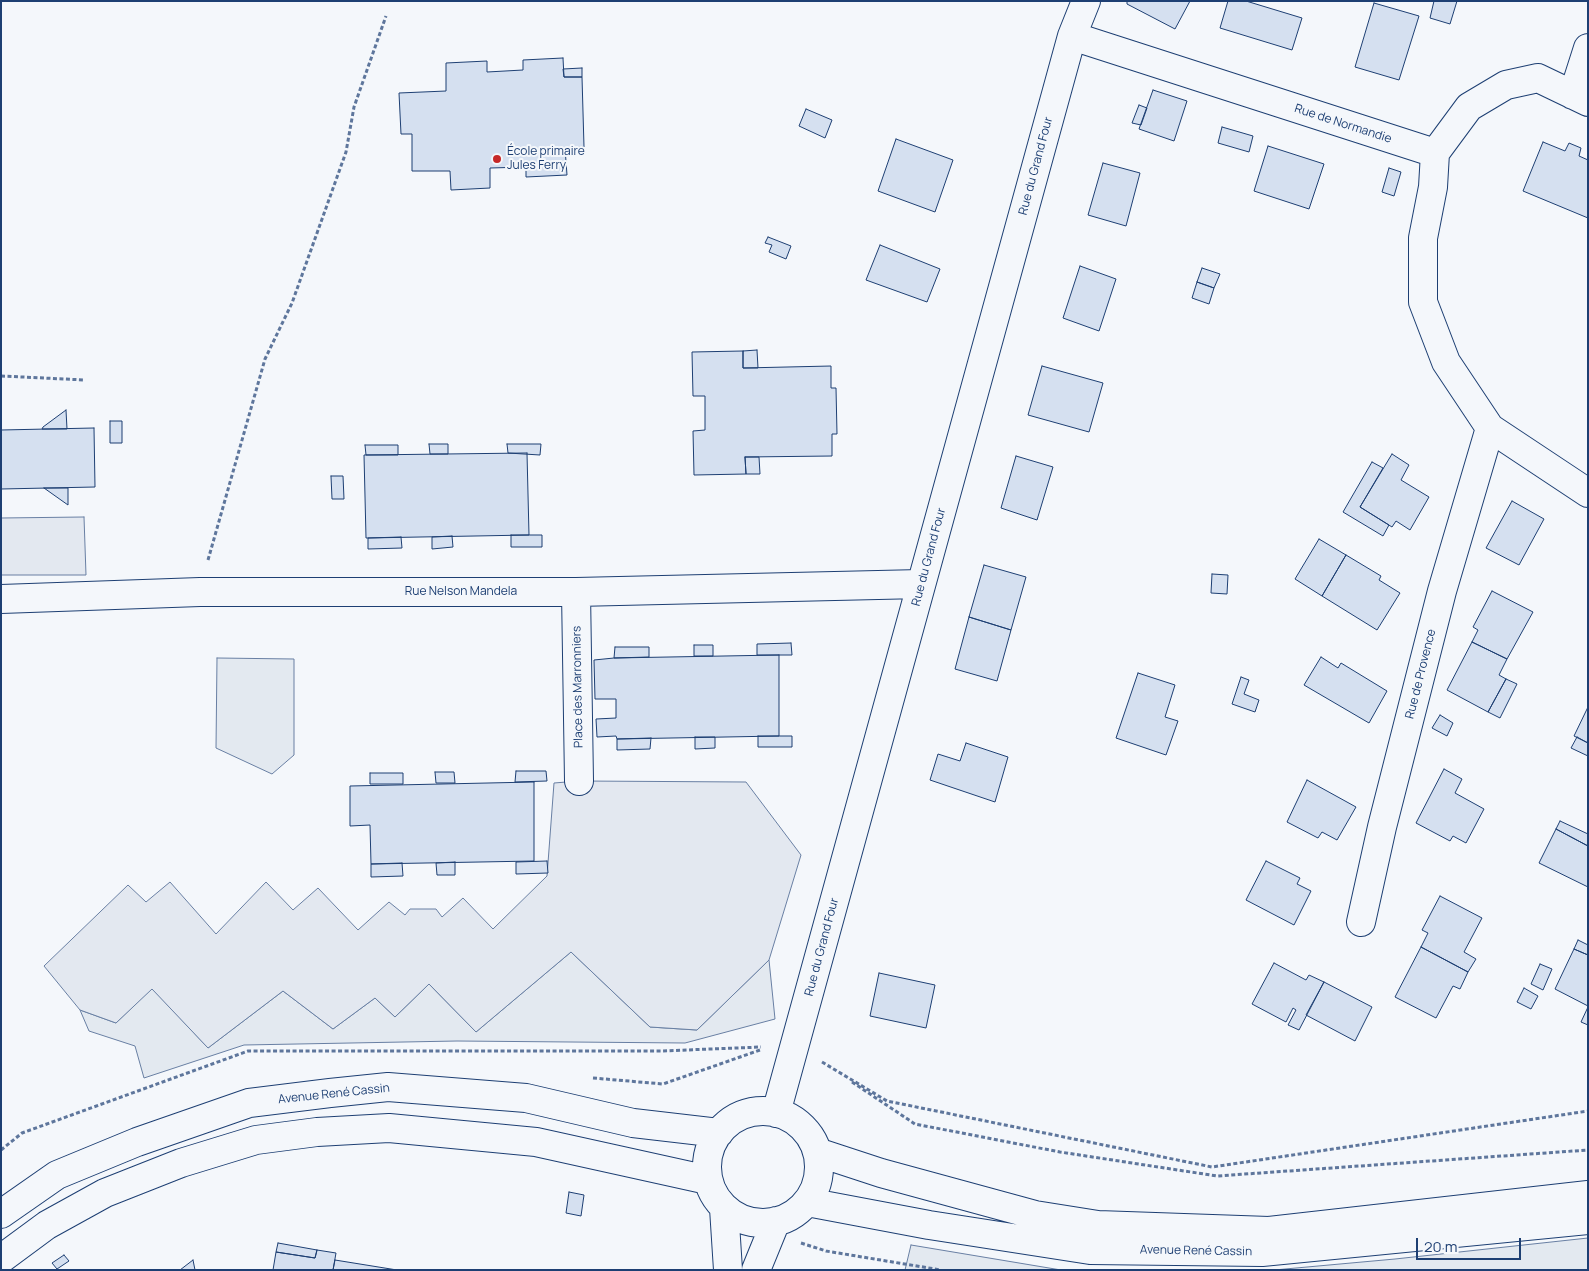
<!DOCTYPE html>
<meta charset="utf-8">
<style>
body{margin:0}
#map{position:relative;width:1589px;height:1271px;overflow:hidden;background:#f4f7fb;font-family:Manrope,sans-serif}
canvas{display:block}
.frame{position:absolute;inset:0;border:2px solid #1d3f73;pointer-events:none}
.scale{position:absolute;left:1416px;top:1238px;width:105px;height:22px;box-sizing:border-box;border:2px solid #1d3f73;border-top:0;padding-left:6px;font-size:15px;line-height:18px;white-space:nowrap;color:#1d3f73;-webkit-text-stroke:4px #f4f7fb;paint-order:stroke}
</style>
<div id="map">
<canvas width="1589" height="1271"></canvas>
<div class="frame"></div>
<div class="scale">20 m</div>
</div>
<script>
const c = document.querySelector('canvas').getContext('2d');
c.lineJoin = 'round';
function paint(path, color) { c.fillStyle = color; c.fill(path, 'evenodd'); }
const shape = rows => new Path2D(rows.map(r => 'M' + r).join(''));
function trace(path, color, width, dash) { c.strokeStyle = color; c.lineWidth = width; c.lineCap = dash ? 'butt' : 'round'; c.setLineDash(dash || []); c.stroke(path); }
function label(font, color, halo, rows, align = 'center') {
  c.font = font + ' Manrope,sans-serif'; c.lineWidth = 4; c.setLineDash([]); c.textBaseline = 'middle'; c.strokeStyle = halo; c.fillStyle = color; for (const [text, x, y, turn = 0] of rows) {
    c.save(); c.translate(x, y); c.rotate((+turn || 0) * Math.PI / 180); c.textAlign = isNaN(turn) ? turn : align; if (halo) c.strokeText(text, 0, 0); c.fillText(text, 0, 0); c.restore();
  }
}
const green = shape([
 [217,658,294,659,294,755,272,774,216,748,217,658],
 [571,952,650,1027,697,1030,769,960,775,1019,685,1043,457,1041,244,1045,144,1078,135,1046,89,1031,80,1010,116,1023,152,988,208,1048,283,991,333,1029,375,998,395,1017,429,984,476,1032,571,952],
 [1588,1238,1588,1270,1274,1270,1395,1259,1588,1238],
 [911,1245,1061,1270,905,1270,911,1245]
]);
paint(green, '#e3e9f0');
trace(green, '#687fa3', 1);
const parking = shape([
 [84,517,86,575,1,575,1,518,84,517],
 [579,781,746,782,801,855,769,960,697,1030,650,1027,571,952,476,1032,429,984,395,1017,375,998,333,1029,283,991,208,1048,152,989,116,1023,80,1010,44,966,128,885,146,902,170,882,216,934,266,882,293,910,318,888,358,930,389,902,405,915,410,909,436,909,442,917,463,898,493,929,547,876,554,783,579,781]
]);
paint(parking, '#e3e8f0');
trace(parking, '#687fa3', 1);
const building = shape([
 [1127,1,1190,1,1175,29,1127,4,1127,1],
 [1228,1,1246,1,1302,18,1292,50,1220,28,1228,1],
 [1434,1,1457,1,1450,24,1430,18,1434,1],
 [1374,3,1419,16,1399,80,1355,67,1374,3],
 [563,58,564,77,582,77,584,147,565,148,567,175,526,177,526,167,490,168,490,188,451,190,450,171,412,171,412,134,401,134,399,93,446,91,446,63,487,61,487,72,523,70,523,60,563,58],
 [582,68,582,77,564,77,563,69,582,68],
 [1153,90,1187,101,1174,141,1139,129,1153,90],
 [1139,105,1147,108,1141,125,1132,123,1139,105],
 [806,109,832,120,825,138,799,126,806,109],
 [1222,127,1253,136,1249,152,1218,143,1222,127],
 [896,139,953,160,935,212,878,191,896,139],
 [1543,142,1565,151,1569,143,1581,148,1579,156,1588,160,1588,218,1523,191,1543,142],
 [1268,146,1324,164,1309,209,1254,191,1268,146],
 [1103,163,1140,173,1126,226,1088,215,1103,163],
 [1389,168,1401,172,1394,196,1382,192,1389,168],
 [768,237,791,246,786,259,769,252,772,245,765,243,768,237],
 [880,245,940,269,927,302,866,280,880,245],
 [1080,266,1116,279,1099,331,1063,318,1080,266],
 [1202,268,1220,274,1214,288,1197,282,1202,268],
 [1197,282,1214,288,1209,304,1192,298,1197,282],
 [757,350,758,368,743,368,743,351,757,350],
 [743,351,743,368,831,366,831,388,836,388,837,434,832,434,832,456,745,457,746,474,694,475,693,431,705,430,705,396,693,396,692,352,743,351],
 [1042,366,1103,383,1089,432,1028,415,1042,366],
 [66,410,67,429,42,429,43,427,66,410],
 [110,421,122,421,122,443,110,443,110,421],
 [94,428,95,487,1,489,1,430,94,428],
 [429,444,448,444,448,454,430,454,429,444],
 [507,444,541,444,540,455,508,453,507,444],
 [365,445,398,445,398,455,366,455,365,445],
 [527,453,529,535,366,538,364,455,527,453],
 [1392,454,1409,465,1401,480,1429,497,1410,530,1396,521,1392,527,1360,507,1392,454],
 [1016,456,1053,467,1037,520,1001,508,1016,456],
 [745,457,759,457,760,474,746,474,745,457],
 [1372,462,1383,468,1360,507,1389,525,1383,536,1343,512,1372,462],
 [331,476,343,476,344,499,332,499,331,476],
 [44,488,68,488,68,505,44,488],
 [1512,501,1544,519,1519,565,1486,548,1512,501],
 [511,535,542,535,542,547,511,547,511,535],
 [452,536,453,547,432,549,432,537,452,536],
 [401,537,402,548,368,549,368,538,401,537],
 [1319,539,1346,555,1322,596,1295,579,1319,539],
 [1346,555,1381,576,1379,580,1400,593,1377,630,1322,596,1346,555],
 [984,565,1026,577,1011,630,969,617,984,565],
 [1212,574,1228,575,1227,594,1211,593,1212,574],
 [1492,591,1533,612,1507,659,1472,642,1478,630,1473,627,1492,591],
 [969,617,1011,630,997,681,955,669,969,617],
 [1472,642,1507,659,1499,675,1506,679,1488,712,1447,690,1472,642],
 [791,643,792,655,757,655,757,644,791,643],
 [694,645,713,645,713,656,694,656,694,645],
 [615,647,649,647,649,657,614,658,615,647],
 [779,655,779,736,617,739,616,736,597,737,596,719,616,718,616,699,595,699,594,660,614,658,779,655],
 [1321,657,1338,668,1341,663,1387,691,1369,723,1304,685,1321,657],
 [1138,673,1175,685,1165,717,1178,721,1166,755,1116,738,1138,673],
 [1241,677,1249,680,1244,694,1259,700,1255,712,1232,704,1241,677],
 [1506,679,1517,684,1500,718,1488,712,1506,679],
 [1588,707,1588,743,1574,736,1588,707],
 [1440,715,1453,723,1447,736,1432,728,1440,715],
 [758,736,792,736,792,747,758,747,758,736],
 [695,737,715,737,715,748,695,749,695,737],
 [1577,737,1588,743,1588,756,1571,748,1577,737],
 [651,738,650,749,617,750,617,739,651,738],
 [966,743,1008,757,995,802,930,780,938,754,960,761,966,743],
 [1444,769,1462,779,1455,793,1484,809,1466,843,1453,836,1450,841,1416,823,1444,769],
 [516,771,546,771,547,781,515,782,516,771],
 [435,772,454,772,455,783,436,783,435,772],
 [370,773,403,773,403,784,370,784,370,773],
 [1307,780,1356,807,1337,840,1322,832,1318,838,1287,822,1307,780],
 [534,782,534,861,371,864,370,825,350,826,350,786,534,782],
 [1560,821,1588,834,1588,846,1556,829,1560,821],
 [1556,829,1588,846,1588,887,1539,863,1556,829],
 [547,861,548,873,516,874,516,862,547,861],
 [1266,861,1300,878,1297,884,1311,891,1294,925,1246,900,1266,861],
 [455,862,455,875,437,875,436,863,455,862],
 [402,863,403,876,371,877,371,864,402,863],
 [1440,896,1482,918,1464,952,1476,959,1468,972,1421,947,1428,933,1422,930,1440,896],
 [1578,940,1588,945,1588,955,1574,949,1578,940],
 [1421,947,1468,972,1460,989,1453,986,1436,1018,1395,997,1421,947],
 [1574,949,1588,955,1588,1006,1555,989,1574,949],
 [1274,963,1306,980,1309,975,1324,982,1299,1030,1288,1025,1296,1010,1293,1008,1286,1022,1252,1004,1274,963],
 [1540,964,1552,969,1543,990,1531,984,1540,964],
 [879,973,935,985,926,1028,870,1016,879,973],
 [1324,982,1372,1007,1355,1041,1306,1015,1324,982],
 [1524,988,1538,996,1531,1009,1517,1002,1524,988],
 [1588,1007,1588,1025,1581,1022,1588,1007],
 [569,1192,584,1195,581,1216,566,1213,569,1192],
 [278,1243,317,1250,315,1258,276,1252,278,1243],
 [317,1250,336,1253,333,1270,273,1270,276,1252,315,1258,317,1250],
 [64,1255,69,1261,57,1269,52,1263,64,1255],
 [193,1260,195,1270,180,1270,193,1260],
 [335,1260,397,1270,333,1270,335,1260]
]);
paint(building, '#d5e0f0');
trace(building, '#1d3f73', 1);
const minor = shape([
 [1072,36,1435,153,1469,107,1506,85,1538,78,1588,102],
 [1573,95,1588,48],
 [1435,153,1433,187,1423,238,1423,302,1446,362,1490,428,1588,493],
 [576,592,579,781],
 [1,599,200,592,576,592,921,584],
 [1361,922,1382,827,1442,591,1490,428],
 '707 1167a56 56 0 1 1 112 0a56 56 0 1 1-112 0Z',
 [776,1113,1072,36,1086,1],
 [817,1152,881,1173,1035,1215,1098,1225,1269,1231,1588,1195],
 [807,1202,929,1225,1090,1250,1262,1252,1588,1220],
 [724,1208,728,1270],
 [1,1214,57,1175,137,1142,249,1103,330,1093,388,1087,526,1098,633,1123,719,1133],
 [1,1259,47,1225,105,1193,181,1163,256,1140,317,1132,389,1128,536,1142,708,1180],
 [756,1270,776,1221]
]);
trace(minor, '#1d3f73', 30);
trace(shape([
 [1,376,85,380],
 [208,560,265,359,292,303,346,152,354,107,386,16],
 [822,1062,887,1101,1212,1167,1588,1111],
 [593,1078,663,1084,760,1050],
 [852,1082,915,1124,1060,1152,1217,1176,1588,1150],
 [1,1150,22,1133,248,1051,661,1051,761,1047],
 [801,1243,826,1251,941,1270]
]), '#5e769c', 3, [4, 2.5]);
trace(minor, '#f4f7fb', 28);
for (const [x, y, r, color] of [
 [497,159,5,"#c62828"]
]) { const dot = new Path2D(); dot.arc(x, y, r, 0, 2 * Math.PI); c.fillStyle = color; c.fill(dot); trace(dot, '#f4f7fb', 2); }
label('12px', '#1d3f73', '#f4f7fb', [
 ["Rue de Normandie",1343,124,18],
 ["Rue du Grand Four",1036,166,-75],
 ["Rue du Grand Four",929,557,-75],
 ["Rue Nelson Mandela",461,592],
 ["Rue de Provence",1421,674,-76],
 ["Place des Marronniers",578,687,-91],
 ["Rue du Grand Four",822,947,-75],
 ["Avenue René Cassin",334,1094,-6],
 ["Avenue René Cassin",1196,1251,1]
]);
label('12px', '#1d3f73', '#f4f7fb', [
 ["École primaire",507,152],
 ["Jules Ferry",507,166]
], 'left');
</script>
